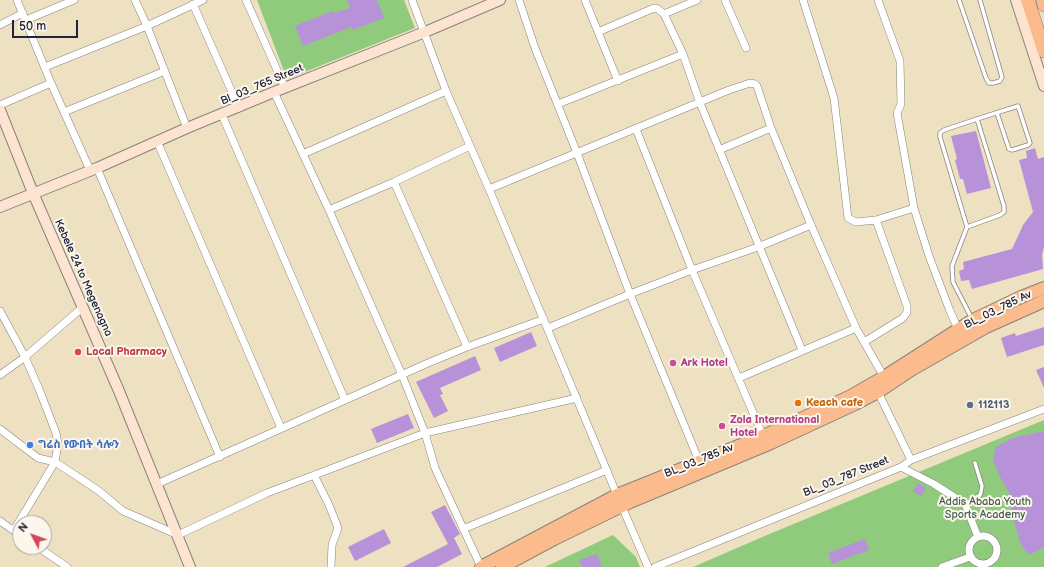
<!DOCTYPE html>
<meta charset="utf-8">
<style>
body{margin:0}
#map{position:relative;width:1044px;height:567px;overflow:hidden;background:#eee1c1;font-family:"Balsamiq Sans",sans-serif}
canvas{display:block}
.north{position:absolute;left:12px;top:515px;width:40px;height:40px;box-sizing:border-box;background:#fbf7ec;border:1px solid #a4a2a5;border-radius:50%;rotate:311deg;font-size:11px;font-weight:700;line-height:16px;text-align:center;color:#22223b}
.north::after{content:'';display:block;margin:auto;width:14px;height:18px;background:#d1495b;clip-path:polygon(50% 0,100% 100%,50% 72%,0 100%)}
.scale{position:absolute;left:12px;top:20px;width:66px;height:18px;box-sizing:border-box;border:2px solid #22223b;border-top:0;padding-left:5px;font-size:12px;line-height:14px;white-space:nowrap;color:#22223b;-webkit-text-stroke:3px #fbf7ec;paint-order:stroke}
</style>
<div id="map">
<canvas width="1044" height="567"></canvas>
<div class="north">N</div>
<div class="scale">50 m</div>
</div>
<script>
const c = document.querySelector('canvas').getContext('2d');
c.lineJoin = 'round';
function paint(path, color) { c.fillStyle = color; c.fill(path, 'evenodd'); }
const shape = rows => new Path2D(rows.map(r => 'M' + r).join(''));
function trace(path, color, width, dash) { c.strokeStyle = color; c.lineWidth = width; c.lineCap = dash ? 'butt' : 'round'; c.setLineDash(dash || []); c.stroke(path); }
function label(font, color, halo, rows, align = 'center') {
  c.font = font + ' "Balsamiq Sans","Noto Sans Ethiopic",sans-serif'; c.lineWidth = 4; c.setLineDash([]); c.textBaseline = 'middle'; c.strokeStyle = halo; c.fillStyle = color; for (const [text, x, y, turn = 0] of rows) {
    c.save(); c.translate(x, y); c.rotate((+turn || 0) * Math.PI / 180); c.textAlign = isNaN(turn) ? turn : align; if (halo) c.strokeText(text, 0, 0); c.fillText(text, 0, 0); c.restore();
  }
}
paint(shape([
 [257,0,404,0,415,28,287,79],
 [1044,420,1044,567,693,567,767,535],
 [613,535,636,557,640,567,545,567]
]), '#90ca7d');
paint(shape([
 [347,0,377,0,384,18,352,30,351,27,303,46,295,26,333,11,334,13,350,8],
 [976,131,991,188,967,194,963,179,960,179,955,160,957,159,951,136],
 [1035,148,1038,159,1044,157,1044,247,1042,255,1043,269,972,289,969,280,961,281,959,271,964,269,963,262,1012,249,1023,225,1033,212,1019,160,1027,158,1026,151],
 [1044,327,1044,345,1007,357,1001,338,1015,333,1016,336],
 [531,332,537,346,500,362,494,348],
 [475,356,481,370,440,388,443,394,440,395,448,411,434,418,416,382],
 [1044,367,1044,388,1036,370],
 [408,414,414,428,377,443,371,429],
 [1044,431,1044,547,1029,555,1021,545,1014,521,1011,502,1013,501,1006,487,1000,477,993,460,996,447,1012,438],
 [918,483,926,488,921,496,913,491],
 [445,505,460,534,454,538,462,554,437,567,403,567,448,544,431,512],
 [384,529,391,543,355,561,348,547],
 [865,539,869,550,832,564,828,553],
 [597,554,602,567,582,567,579,560]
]), '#b792d9');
const lane = shape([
 [959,0,986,78,989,83,993,83,1000,81,1002,77,980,0],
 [967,227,940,137,940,133,944,130,977,119,1018,106,1030,143,1028,145,1012,150,1009,149,997,113],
 [972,319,953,282,952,266,967,227,1000,215,1004,212,1004,206,977,119],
 [965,504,980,495,981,492,982,486,975,463]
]);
const street = shape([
 [17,0,51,83,90,170],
 [135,0,147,26,187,128],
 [246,0,285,88],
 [412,0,446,91,489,189,617,495,648,567],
 [519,0,535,48,577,153,630,294,699,461],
 [585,0,618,81],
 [725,0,746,48],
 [803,0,834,98,848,218,856,222,876,220,914,208],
 [878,0,900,61,901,104,897,113,914,208,929,256,950,311,958,329],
 [193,4,239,108],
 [664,14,697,0],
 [26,20,74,0],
 [0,25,23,13],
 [598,32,654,8,658,9,664,14,683,54,700,103,802,350],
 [45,67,147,26,203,0],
 [274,92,329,210,402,375,425,433,435,468,481,567],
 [558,104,683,54],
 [0,105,51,83],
 [64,112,165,71],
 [222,115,345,400],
 [636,129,692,270,763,436],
 [157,141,281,428],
 [719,150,771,128],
 [303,154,446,91],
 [97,168,220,457],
 [394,182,467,347],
 [489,189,729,90,750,83,755,84,757,86,771,128,811,225,856,328,884,377],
 [329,210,394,182,470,146],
 [0,311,25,357,39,389,56,433,58,444,55,462,14,530],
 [548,328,630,294,692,270,758,247,811,225],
 [864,342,903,318,907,312,907,306,876,220],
 [0,375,25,357,83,307],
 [739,378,856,328],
 [878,392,911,460],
 [0,429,38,458,55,462,75,475,99,491,123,511,178,535,267,493,425,433,577,398],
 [901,467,934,484,965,504,978,537],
 [314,475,329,505,338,528,332,545,331,567],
 [157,484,428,363,467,347,544,319],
 [0,521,20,535],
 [463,529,607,470],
 '969 550a14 14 0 1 1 28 0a14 14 0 1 1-28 0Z',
 [38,547,67,567],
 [655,567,901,467,911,460,1044,409],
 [942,567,970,557]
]);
const secondary = shape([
 [1016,0,1044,86],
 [0,110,33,193,119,391,190,567],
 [0,207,97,168,187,128,274,92,425,32,500,0]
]);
const primary = shape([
 [481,567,617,495,763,436,851,396,884,377,973,320,1021,297,1044,288],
 [502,567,554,539,630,502,771,443,855,404,878,392,911,370,986,327,1044,301]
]);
const highway = shape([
 [1028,0,1044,51],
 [1043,0,1044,5]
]);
trace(lane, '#88827e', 5);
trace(street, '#88827e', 8);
trace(secondary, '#88827e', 12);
trace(primary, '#88827e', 14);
trace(highway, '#88827e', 14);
trace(lane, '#fff', 3.5);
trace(street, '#fff', 7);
trace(secondary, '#fde4d1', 10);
trace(primary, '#fbbb8c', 12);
trace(highway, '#fbbb8c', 13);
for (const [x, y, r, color] of [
 [78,352,4,"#e0444e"],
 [673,363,4,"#d1479c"],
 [798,403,4,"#e8710a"],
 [970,405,4,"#5c6f8a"],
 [722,426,4,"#d1479c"],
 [30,445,4,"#3f7fe0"]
]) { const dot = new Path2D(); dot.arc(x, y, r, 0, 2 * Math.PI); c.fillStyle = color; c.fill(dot); trace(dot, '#fbf7ec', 1.5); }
label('11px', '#22223b', '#fbf7ec', [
 ["Bl_03_765 Street",262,85,-23],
 ["Kebele 24 to Megenagna",83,278,66],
 ["BL_03_785 Av",998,310,-26],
 ["BL_03_785 Av",699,461,-22],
 ["BL_03_787 Street",846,477,-22]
]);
label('bold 11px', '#be3a42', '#fbf7ec', [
 ["Local Pharmacy",86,352]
], 'left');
label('bold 11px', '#b23c85', '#fbf7ec', [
 ["Ark Hotel",681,363],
 ["Zola International",730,420],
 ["Hotel",730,433]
], 'left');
label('bold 11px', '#c56008', '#fbf7ec', [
 ["Keach cafe",806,403]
], 'left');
label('bold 11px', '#4e5e75', '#fbf7ec', [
 ["112113",978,405]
], 'left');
label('bold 11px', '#366cbe', '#fbf7ec', [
 ["ግሬስ የውበት ሳሎን",38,445]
], 'left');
label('11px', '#485d52', '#fbf7ec', [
 ["Addis Ababa Youth",985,502],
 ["Sports Academy",985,515]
]);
</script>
